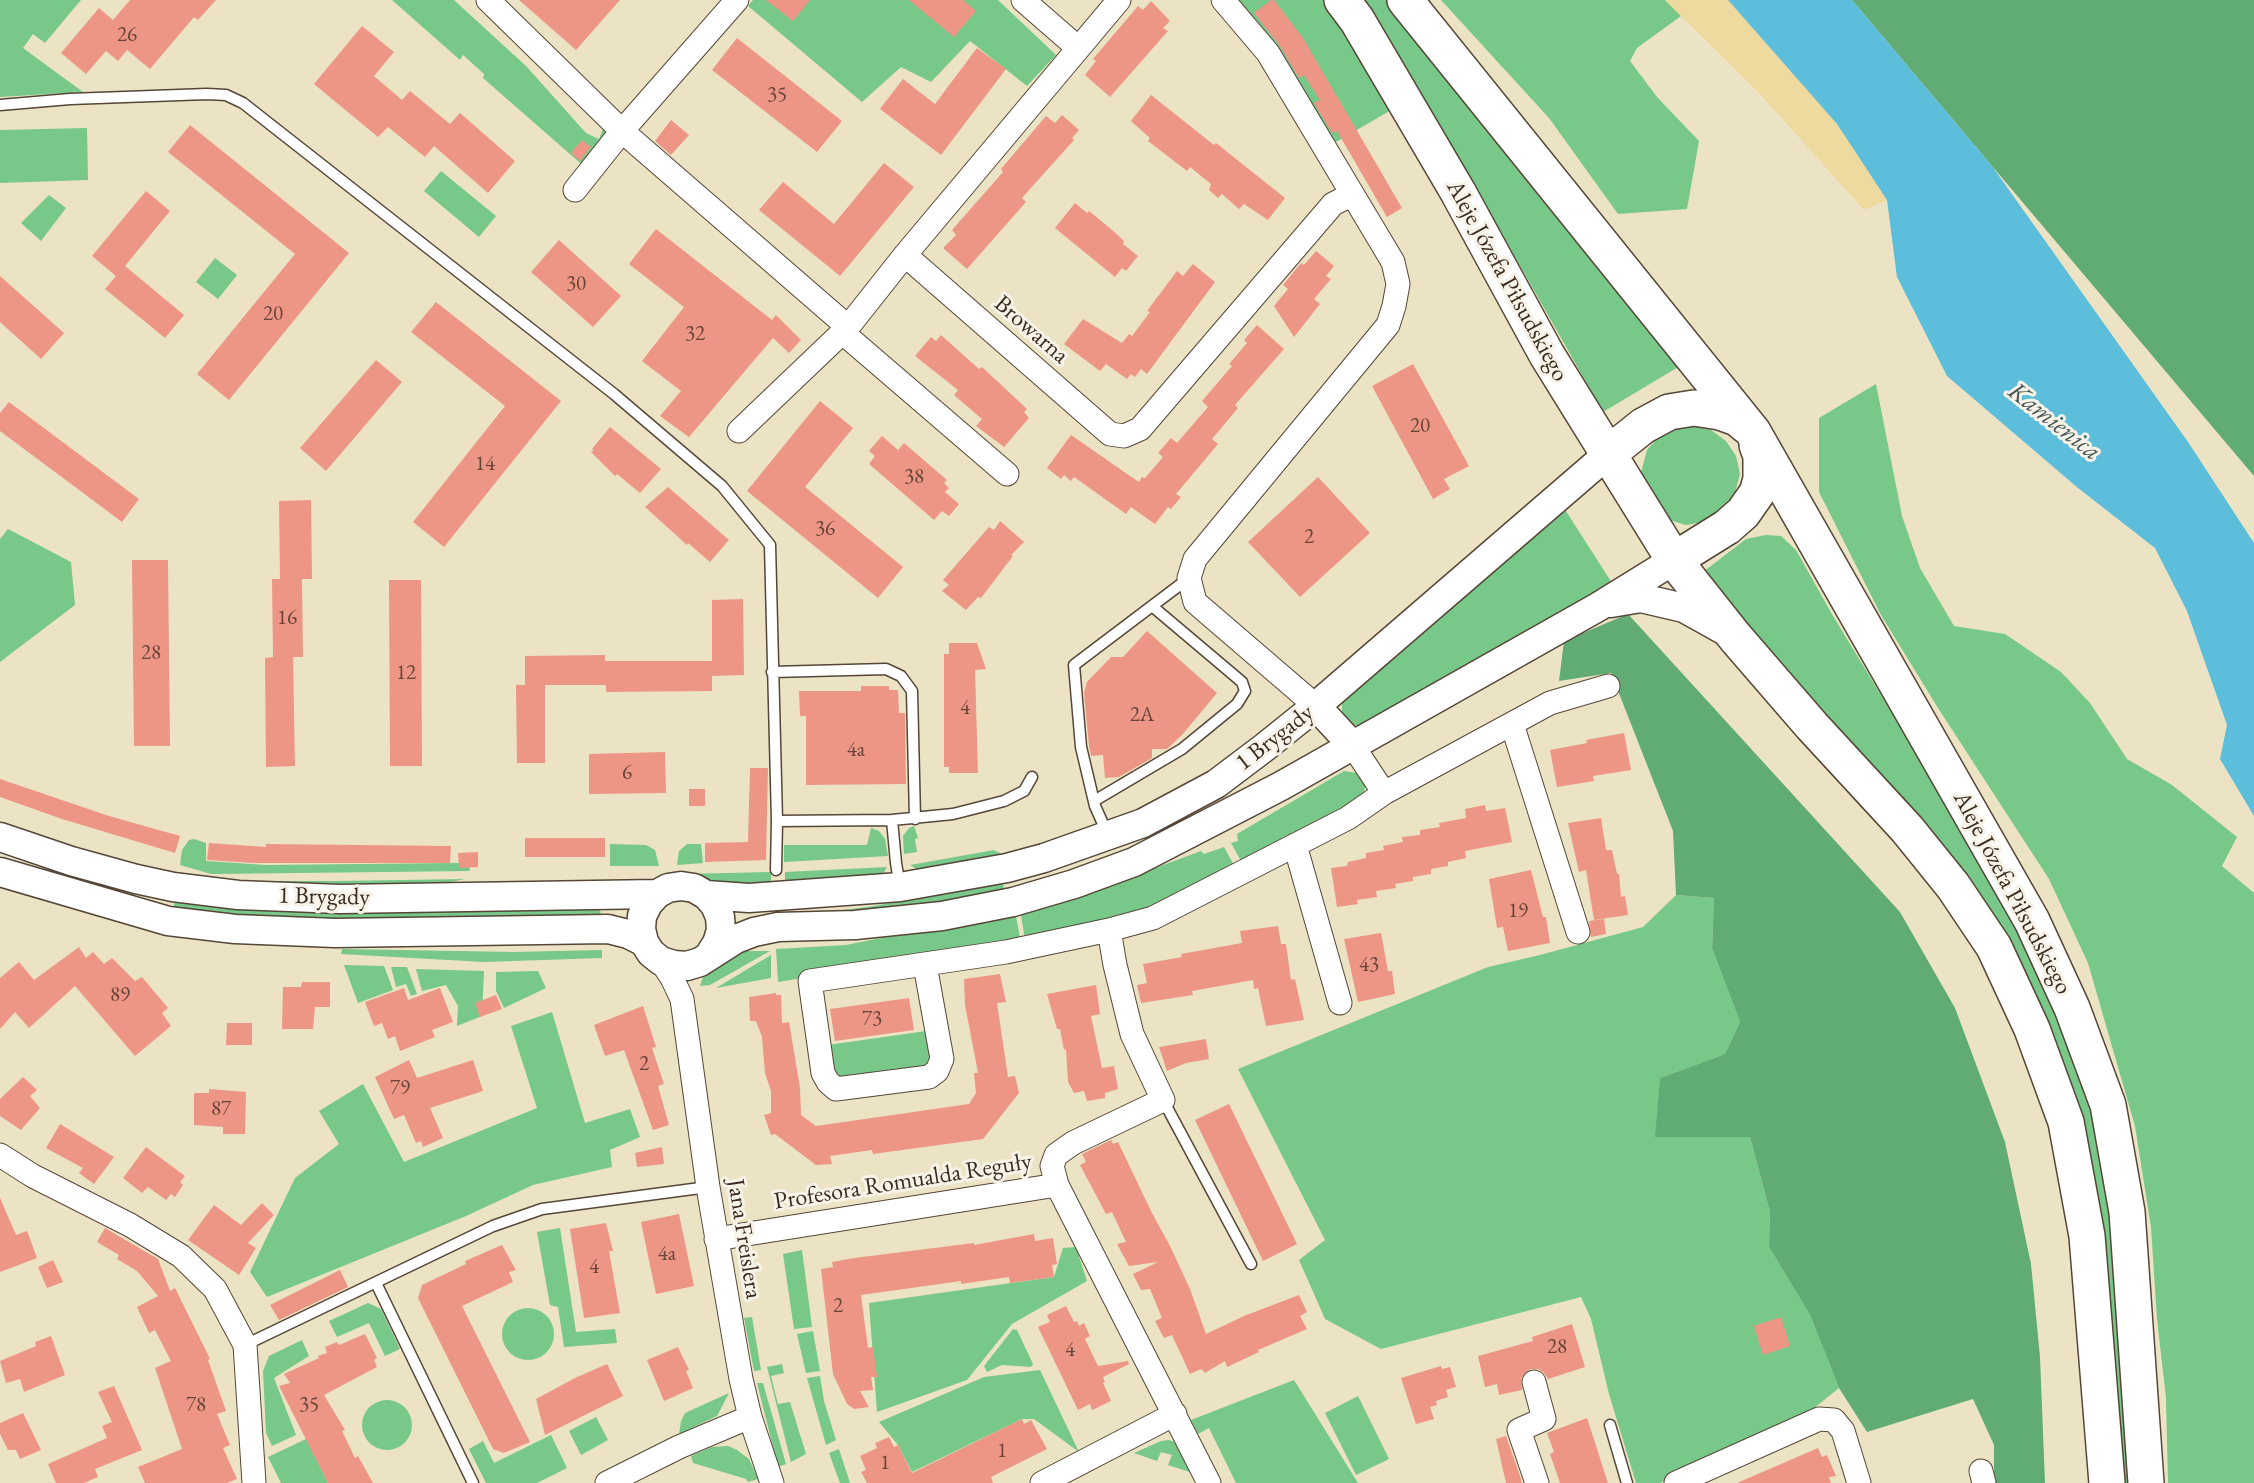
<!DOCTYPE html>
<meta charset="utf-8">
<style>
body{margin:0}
canvas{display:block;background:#ebe3c4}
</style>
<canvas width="2254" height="1483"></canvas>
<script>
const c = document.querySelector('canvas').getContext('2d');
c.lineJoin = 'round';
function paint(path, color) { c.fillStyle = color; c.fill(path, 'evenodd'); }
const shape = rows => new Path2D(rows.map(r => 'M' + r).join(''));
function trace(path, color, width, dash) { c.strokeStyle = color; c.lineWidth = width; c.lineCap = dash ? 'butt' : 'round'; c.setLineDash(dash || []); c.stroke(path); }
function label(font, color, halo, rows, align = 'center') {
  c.font = font + ' "EB Garamond",serif'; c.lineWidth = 6; c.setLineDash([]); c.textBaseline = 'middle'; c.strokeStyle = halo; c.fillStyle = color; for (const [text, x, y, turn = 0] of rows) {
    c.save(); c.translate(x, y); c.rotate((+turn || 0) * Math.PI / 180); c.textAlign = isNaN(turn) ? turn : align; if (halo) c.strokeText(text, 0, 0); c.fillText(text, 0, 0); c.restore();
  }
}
paint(shape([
 [0,0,81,0,45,43,33,34,23,48,83,92,0,97],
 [392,0,454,0,526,66,586,133,599,139,603,129,608,135,587,169,483,78,484,74,463,55,460,60],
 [753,0,998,0,1056,55,1027,86,970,41,931,82,901,67,862,102,748,6],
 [1223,0,1331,0,1405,102,1324,149],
 [1359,0,1386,0,1680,366,1603,412,1473,183],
 [1441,0,1665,0,1681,16,1637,48,1630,61,1657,97,1699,141,1687,209,1618,214,1549,118],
 [87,128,88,180,0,183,0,130],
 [441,171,496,216,479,237,424,191],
 [49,195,66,208,41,241,21,223],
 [215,258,237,275,218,299,196,282],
 [1876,384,1902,516,1920,568,1954,626,2005,634,2061,672,2090,703,2127,759,2172,785,2237,837,2222,866,2254,893,2254,1483,2168,1483,2166,1398,2157,1319,2151,1227,2135,1126,2088,963,2049,879,1938,708,1881,615,1819,492,1819,418],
 [1693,426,1711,430,1726,441,1736,456,1740,474,1733,500,1705,522,1686,525,1669,520,1640,476,1647,450,1659,436,1675,428],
 [1564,508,1612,583,1362,726,1351,725,1342,714,1342,702],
 [8,529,71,562,75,605,0,662,0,539],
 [1766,535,1781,536,1796,550,1833,616,1988,871,2065,1031,2091,1103,2112,1195,2133,1483,2117,1483,2097,1211,1943,852,1703,572,1746,539],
 [1344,771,1357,773,1366,783,1364,792,1358,799,1241,861,1231,843,1238,841,1237,834],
 [914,826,918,838,915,839,917,852,904,854,903,836,909,828],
 [871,828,879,831,885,839,888,856,784,862,784,845,867,845],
 [194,839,206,843,206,861,266,865,459,863,469,867,470,871,211,874,180,865,182,850,189,840],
 [610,844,646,845,655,850,659,866,610,866],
 [687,844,701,844,703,863,677,865,679,851],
 [1224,847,1235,867,1179,896,1134,912,1025,939,1020,910,1131,877,1201,851,1204,854],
 [994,850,1000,853,1001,857,920,871,910,865],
 [887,867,881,877,785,882,785,872],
 [771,872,771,883,694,883,682,874],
 [465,879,417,889,232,881,336,881],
 [1002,880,1005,893,874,914,829,912,874,906],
 [1676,895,1714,898,1712,948,1740,1022,1725,1054,1660,1078,1656,1137,1750,1137,1770,1212,1769,1247,1810,1315,1839,1388,1808,1413,1729,1452,1660,1483,1636,1483,1609,1394,1591,1319,1581,1297,1381,1349,1325,1319,1299,1260,1325,1240,1238,1069,1488,967,1540,955,1643,927],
 [175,898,600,907,601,919,337,923,173,912],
 [1015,911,1021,943,778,982,776,949,846,945],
 [342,949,514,952,602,950,602,958,484,962,341,954],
 [729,951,770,951,710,985,700,986,708,962],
 [771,955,771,978,716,988],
 [344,965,384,966,393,990,358,1003],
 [391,967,407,967,417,994,411,996,406,984,396,987],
 [416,969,484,971,482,1016,457,1026,458,1006,446,985,422,991],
 [538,971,546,988,504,1008,496,991,496,972],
 [552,1012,585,1123,630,1109,640,1137,610,1150,612,1167,533,1185,466,1216,267,1297,250,1272,295,1178,339,1144,319,1111,363,1084,404,1162,537,1108,511,1026],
 [926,1031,932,1059,926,1071,842,1083,832,1075,828,1045],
 [560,1228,576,1332,615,1329,617,1343,564,1347,558,1307,550,1305,537,1232],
 [1076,1247,1087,1281,1012,1324,967,1380,877,1412,869,1303,1054,1277,1063,1248],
 [802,1250,812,1327,794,1329,783,1254],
 [368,1303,381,1309,400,1349,385,1356,369,1323,337,1337,329,1321],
 '502 1334a26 26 0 1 1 52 0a26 26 0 1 1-52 0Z',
 [752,1317,761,1370,754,1371,744,1318],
 [1013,1329,1017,1330,1033,1364,1031,1367,1002,1365,987,1372,984,1366],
 [813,1331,820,1371,806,1373,797,1334],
 [302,1340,309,1356,274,1378,296,1435,272,1446,266,1433,263,1371,269,1356],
 [782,1364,784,1373,771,1376,778,1404,790,1402,806,1454,791,1462,767,1367],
 [1040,1370,1079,1452,1034,1419,1022,1419,912,1472,898,1445,879,1422,984,1377],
 [820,1376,824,1401,836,1440,826,1445,807,1378],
 [1294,1380,1358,1483,1236,1483,1209,1428,1198,1434,1191,1420],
 [757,1383,763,1383,786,1464,778,1467],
 [729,1393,717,1416,679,1434,681,1421,685,1413],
 [1358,1396,1389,1459,1356,1475,1325,1413],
 '362 1425a25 25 0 1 1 50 0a25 25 0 1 1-50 0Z',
 [596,1417,608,1440,581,1455,569,1431],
 [551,1435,567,1468,537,1483,486,1483,469,1449,483,1441,494,1463],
 [306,1439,328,1483,281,1483,268,1457],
 [1169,1440,1175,1442,1193,1473,1168,1465,1172,1455,1161,1452,1157,1461,1134,1453,1161,1441],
 [728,1446,737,1450,749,1459,758,1479,748,1482,746,1479,693,1463,691,1456,712,1447],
 [839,1449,850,1483,840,1483,829,1453]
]), '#77c889');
paint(shape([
 [1852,0,2254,0,2254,476,1992,166],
 [1628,614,1900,912,1955,1008,2005,1142,2031,1264,2040,1357,2045,1483,1994,1483,1994,1445,1973,1399,1867,1432,1839,1388,1810,1315,1769,1247,1770,1212,1750,1137,1655,1137,1660,1078,1725,1054,1740,1022,1712,948,1714,898,1676,895,1673,831,1611,673,1559,681,1564,641]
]), '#61ac75');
paint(shape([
 [1665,0,1728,0,1837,124,1887,200,1864,210,1759,93]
]), '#eeda9e');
paint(shape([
 [1728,0,1852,0,1992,166,2188,442,2254,543,2254,816,2220,759,2227,725,2187,611,2155,548,2078,488,1947,376,1897,277,1887,200,1837,124]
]), '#5cbeda');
paint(shape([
 [130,0,216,0,198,20,194,17,150,69,127,50,118,61,106,51,86,74,61,53,99,8,113,20],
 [519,0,620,0,576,50],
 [766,0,810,0,793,21],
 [909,0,963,0,976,11,954,37],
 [1271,0,1274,0,1303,38,1402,208,1387,217,1337,131,1332,133,1314,103,1320,100,1304,75,1299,78,1280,46,1254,13],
 [1151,1,1170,21,1163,28,1168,31,1110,97,1085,75,1096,61,1093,59,1138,6,1143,10],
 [362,26,394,52,374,76,402,100,410,91,450,124,460,113,515,161,488,193,434,146,425,157,388,127,378,137,314,84],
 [737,38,842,121,817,152,712,70],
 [977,48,1006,69,941,155,880,109,903,79,935,104],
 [1151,95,1214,145,1216,143,1285,198,1268,220,1244,204,1239,209,1222,194,1218,198,1209,190,1211,184,1190,167,1187,171,1148,141,1150,138,1131,121],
 [1062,115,1079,130,1072,138,1074,140,1022,198,1026,202,967,269,943,248,956,235,952,230,1003,172,1001,169,1046,116,1055,123],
 [671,120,689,135,671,155,655,141],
 [190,125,349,253,229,400,197,374,295,254,168,152],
 [582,140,591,147,580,161,571,153],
 [884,163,914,187,840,276,759,210,783,182,834,224],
 [146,191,170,211,125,266,184,315,165,338,105,289,116,276,92,256],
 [1075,203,1087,213,1089,211,1111,229,1124,241,1123,244,1138,256,1126,271,1122,268,1115,277,1055,228],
 [656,229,772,320,776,315,801,340,789,353,773,338,689,437,660,416,681,391,642,361,684,307,629,264],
 [559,240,621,296,593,327,531,272],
 [1316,251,1334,266,1326,276,1331,279,1314,299,1320,304,1294,337,1274,306,1288,289,1283,285,1301,263,1304,265],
 [1193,264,1215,282,1147,374,1141,369,1135,377,1131,374,1127,379,1106,364,1100,371,1064,344,1083,319,1122,343,1129,334,1132,336,1150,312,1147,311,1177,271,1183,276],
 [0,276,64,333,41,359,0,322],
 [436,302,561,401,444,547,413,522,505,406,411,332],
 [1257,325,1284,349,1235,405,1238,408,1212,439,1218,444,1176,494,1181,497,1171,509,1168,507,1155,524,1131,507,1126,514,1074,477,1071,481,1064,475,1061,479,1047,468,1071,435,1130,476,1139,482,1142,477,1145,478,1163,457,1158,453,1171,438,1177,443,1208,407,1202,401,1232,366,1229,364,1247,343,1244,340],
 [941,335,979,369,982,367,1027,409,1024,412,1029,418,1004,447,976,426,982,419,954,395,958,390,915,356,931,337,936,341],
 [376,360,402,382,326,471,300,448],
 [1413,364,1469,466,1444,479,1450,489,1433,499,1372,386],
 [820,401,853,428,805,487,903,567,878,598,747,491],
 [9,402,139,499,122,522,0,431,0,413],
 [610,427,661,469,640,493,617,474,615,476,591,452,594,450,592,449],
 [882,436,898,450,904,443,947,480,944,483,949,488,945,492,959,504,949,516,942,511,934,520,869,464,875,456,869,451],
 [1318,477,1370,533,1300,597,1248,542],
 [668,487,729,540,710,562,688,543,687,545,645,507],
 [311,500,312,579,302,579,303,657,293,657,295,766,266,767,265,658,273,657,272,579,280,579,279,501],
 [1000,521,1024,542,1011,555,1013,556,981,598,978,597,966,610,942,591,949,585,943,580,989,527,994,530],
 [132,560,168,560,170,746,134,746],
 [389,580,421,580,422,766,390,766],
 [743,599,744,675,712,676,712,691,606,692,606,685,545,685,545,763,517,763,516,685,525,685,525,656,605,655,605,661,712,661,712,600],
 [1147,631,1217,693,1182,735,1167,749,1152,749,1152,758,1119,777,1105,778,1103,755,1091,756,1089,746,1084,693,1087,682,1111,657,1123,657],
 [949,643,977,643,986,669,975,670,978,773,949,773,949,767,944,767,944,654,949,654],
 [861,686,889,686,889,690,898,690,899,713,905,713,906,784,806,785,806,716,800,716,799,691,861,691],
 [1624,733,1631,770,1593,776,1594,781,1557,787,1550,750,1587,743,1586,740],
 [665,752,666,793,589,794,589,754],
 [750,768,768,768,766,860,705,862,705,843,748,842],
 [0,779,109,816,180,836,175,853,62,819,0,797],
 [689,789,705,789,705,806,689,806],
 [1485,805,1486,811,1505,808,1512,842,1465,851,1466,858,1448,862,1448,866,1431,869,1431,874,1413,877,1413,881,1395,884,1396,888,1376,891,1377,897,1357,900,1358,904,1337,907,1331,868,1347,866,1348,862,1366,858,1366,853,1384,850,1383,846,1403,842,1402,837,1420,835,1420,830,1440,827,1439,823,1466,818,1465,809],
 [1601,818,1606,850,1612,850,1617,874,1619,874,1621,897,1625,896,1628,915,1594,920,1586,870,1579,872,1568,823],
 [525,838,605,838,605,857,525,857],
 [209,843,266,847,266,844,451,846,450,863,254,863,207,860],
 [478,852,478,867,459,868,458,853],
 [1531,870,1543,917,1546,917,1550,943,1508,951,1503,927,1497,928,1489,879],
 [1604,919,1606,934,1591,937,1589,921],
 [1278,926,1281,944,1286,944,1291,980,1295,979,1304,1020,1266,1026,1258,988,1254,989,1253,980,1192,991,1193,995,1141,1003,1137,985,1147,983,1143,964,1182,957,1181,954,1242,943,1240,931],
 [1381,933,1388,971,1392,971,1395,994,1358,1002,1344,939],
 [79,947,86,958,93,952,104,964,112,958,135,981,142,977,168,1008,162,1013,171,1026,135,1056,75,986,29,1028,15,1012,0,1029,0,978,19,962,34,980],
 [1000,974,1006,1002,997,1003,1008,1077,1015,1076,1019,1093,983,1139,873,1154,872,1150,830,1156,832,1164,816,1165,775,1134,771,1135,764,1115,771,1113,771,1091,765,1073,762,1037,756,1021,750,1021,749,997,776,993,776,995,781,995,782,1023,789,1022,800,1088,801,1115,816,1126,969,1104,976,1093,974,1073,978,1073,965,1005,964,979],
 [302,982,330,982,330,1007,315,1007,313,1029,282,1029,283,987,301,987],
 [1096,985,1100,1014,1091,1016,1102,1068,1114,1066,1118,1089,1105,1093,1105,1098,1087,1101,1084,1091,1074,1093,1068,1082,1066,1049,1064,1050,1060,1029,1057,1029,1047,994],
 [404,988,408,1000,440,988,453,1022,432,1030,435,1037,400,1051,395,1036,388,1039,382,1023,374,1026,365,1002],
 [496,995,502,1009,480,1017,475,1003],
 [909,998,914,1030,835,1041,830,1009],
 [643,1006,656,1047,652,1048,664,1084,658,1086,669,1125,653,1130,624,1050,605,1056,594,1025],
 [227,1023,252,1023,252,1045,226,1045],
 [1206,1039,1209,1059,1186,1063,1167,1071,1159,1047],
 [409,1060,417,1078,473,1060,483,1091,430,1108,443,1138,423,1147,421,1141,416,1143,404,1115,394,1119,375,1077],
 [23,1077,37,1090,30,1096,40,1108,21,1130,0,1116,0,1099],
 [209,1089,246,1092,245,1134,223,1134,223,1127,194,1125,194,1093,209,1093],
 [1229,1104,1297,1244,1263,1261,1195,1120],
 [60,1124,114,1157,94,1184,79,1173,83,1168,46,1148],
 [1111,1140,1113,1144,1118,1142,1152,1213,1170,1246,1190,1289,1206,1334,1244,1316,1299,1295,1307,1312,1300,1316,1307,1329,1258,1350,1259,1352,1227,1367,1225,1361,1205,1373,1201,1369,1190,1374,1172,1335,1164,1338,1155,1321,1162,1318,1150,1289,1141,1290,1133,1274,1158,1262,1129,1266,1117,1244,1126,1242,1112,1212,1106,1214,1080,1165,1086,1162,1082,1154],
 [146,1147,185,1176,180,1182,183,1185,175,1197,171,1194,166,1200,148,1187,142,1193,123,1178],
 [662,1147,664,1164,637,1167,635,1153],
 [0,1198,16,1235,27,1231,37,1258,0,1272],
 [262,1203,274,1215,248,1243,256,1248,239,1275,188,1240,214,1205,241,1225],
 [679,1214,694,1286,656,1294,641,1222],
 [606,1223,613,1251,609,1251,620,1313,584,1318,570,1229],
 [105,1228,158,1259,170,1291,175,1288,210,1359,208,1360,226,1411,217,1414,230,1445,223,1448,237,1479,227,1483,145,1483,138,1467,182,1449,155,1368,171,1361,155,1330,149,1333,137,1307,158,1296,137,1271,117,1259,119,1255,97,1242],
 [1034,1234,1035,1241,1053,1238,1057,1264,1052,1265,1054,1277,1010,1283,1009,1277,961,1284,961,1281,861,1295,868,1348,873,1347,877,1377,871,1377,873,1390,860,1391,869,1407,854,1409,847,1404,833,1374,821,1269,833,1267,832,1262,854,1258,974,1243,974,1245],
 [502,1245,516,1270,509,1272,513,1282,462,1306,530,1442,504,1453,493,1449,418,1298,422,1285,466,1264,465,1261],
 [53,1260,63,1282,47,1288,38,1267],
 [340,1270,348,1287,279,1320,270,1305],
 [1066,1306,1074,1322,1077,1321,1079,1326,1084,1323,1090,1336,1085,1339,1098,1366,1128,1361,1129,1364,1103,1377,1105,1382,1103,1383,1111,1401,1092,1410,1090,1404,1078,1410,1038,1327,1050,1322,1047,1315],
 [1781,1317,1790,1346,1763,1355,1754,1326],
 [1572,1324,1585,1367,1548,1379,1544,1373,1538,1369,1530,1369,1521,1378,1522,1390,1499,1395,1497,1384,1485,1387,1478,1356,1533,1341,1532,1337],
 [365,1334,377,1358,374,1360,377,1367,324,1395,345,1430,342,1431,355,1458,358,1456,373,1483,328,1483,279,1386,290,1383,284,1374,319,1358,318,1356,327,1353,325,1347,337,1342,339,1345],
 [51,1336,65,1375,24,1392,20,1379,6,1383,0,1361,36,1346,35,1342],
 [678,1347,689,1370,686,1371,693,1388,664,1401,647,1360],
 [607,1364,623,1396,545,1435,536,1399,575,1378],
 [1441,1366,1442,1369,1450,1367,1456,1387,1446,1390,1448,1397,1436,1401,1437,1405,1430,1407,1434,1419,1416,1424,1401,1378],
 [114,1386,142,1450,95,1469,98,1477,84,1483,56,1483,48,1464,107,1438,102,1426,112,1422,98,1392],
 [23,1413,41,1450,20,1459,16,1450,8,1450,0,1434,0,1423],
 [1587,1418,1608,1483,1560,1483,1550,1454,1554,1452,1547,1433],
 [1022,1419,1024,1424,1031,1420,1047,1449,991,1477,993,1483,867,1483,861,1472,866,1470,860,1456,877,1448,875,1443,889,1437,894,1447,898,1445,912,1473],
 [1506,1436,1520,1476,1522,1483,1506,1483,1496,1439],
 [1818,1448,1822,1457,1827,1455,1836,1476,1829,1477,1831,1483,1737,1483]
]), '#ed9685');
const service = shape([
 [0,105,70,99,207,94,226,95,243,103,614,394,722,486,770,545,777,821,892,820,896,863,900,887],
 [772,672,886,669,901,676,912,691,915,819],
 [1094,801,1182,749,1237,704,1245,691,1242,682,1152,606],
 [892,820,953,814,1004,801,1024,791,1032,777],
 [1108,835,1095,806,1081,747,1074,665,1189,578],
 [776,870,777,821],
 [1163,1100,1251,1264],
 [376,1283,473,1483],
 [245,1345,493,1226,542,1209,708,1187],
 [1610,1425,1627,1483]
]);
const minor = shape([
 [488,0,622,131,848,327,905,255],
 [1023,0,1078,48],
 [1119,0,905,255,1110,434,1124,436,1140,429,1333,204,1351,195],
 [1223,0,1268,53,1393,262,1398,284,1394,306,1388,325,1195,559,1189,578,1195,602,1316,706],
 [575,190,622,131,737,0],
 [843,333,1007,474],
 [739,431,848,327],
 [1512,724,1578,932],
 [1384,793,1550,703,1608,686],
 [1295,845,1340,1003],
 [661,961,672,978,682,999,708,1187,741,1379,750,1417,772,1483],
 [925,965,942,1059,937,1071,929,1077,836,1089,828,1082,823,1073,810,981,1006,952,1109,930],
 [0,1155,33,1176,130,1225,181,1256,215,1289,245,1345,254,1483],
 [1057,1185,1052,1166,1056,1155,1073,1143,1163,1100,1132,1034,1115,965,1109,930,1153,918,1348,818,1384,793,1353,746],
 [716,1239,1057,1185,1209,1483],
 [1534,1382,1544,1419,1519,1430,1537,1483],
 [1981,1471,1984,1483],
 [607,1483,679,1447,750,1417],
 [1042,1483,1175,1414],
 [1676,1483,1819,1419,1834,1420,1843,1431,1859,1483]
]);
const tertiary = shape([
 [1611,603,1641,598,1684,608,1727,632],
 [1316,706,1353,746],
 [0,837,71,861,136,879,173,887,238,895,340,899,657,894],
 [0,872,168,921,235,929,335,933,608,929,628,934,644,942],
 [706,895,749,898,900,887,1007,868,1044,858,1143,823,1216,784,1265,747,1316,706,1608,454],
 [710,954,717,943,721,930,720,917,715,905,706,895,694,888,681,886,668,888,657,894,648,904,642,916,641,929,644,942,651,953,661,961,674,965,687,966,700,962,736,939,754,932,778,927,855,925,942,916,1013,902,1074,884,1134,862,1281,786,1598,607,1674,560]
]);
const primary = shape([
 [1342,0,1357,20,1458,192,1547,355,1674,560,1735,637,1812,726,1907,829,1953,886,1994,947,2032,1029,2066,1122,2087,1236,2107,1483],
 [1405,0,1753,432,2032,921,2072,1008,2108,1105,2127,1212,2146,1483],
 [1608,454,1643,426,1669,412,1694,408,1720,412,1737,418,1748,427],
 [1674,560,1727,527,1743,513,1757,493,1761,479,1761,456,1757,445]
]);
trace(service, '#554637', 13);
trace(minor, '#554637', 25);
trace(tertiary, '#554637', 31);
trace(primary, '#554637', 38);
trace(service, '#fff', 10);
trace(minor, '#fff', 23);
trace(tertiary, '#fff', 28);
trace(primary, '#fff', 35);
label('21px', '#684538', null, [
 ["26",127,35],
 ["35",777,95],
 ["30",576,284],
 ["20",273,314],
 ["32",695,334],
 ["20",1420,426],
 ["14",485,464],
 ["38",914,477],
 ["36",825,529],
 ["2",1309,537],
 ["16",287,618],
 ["28",151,653],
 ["12",406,673],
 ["4",965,708],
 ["2A",1142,715],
 ["4a",856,750],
 ["6",627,773],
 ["19",1518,911],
 ["43",1369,965],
 ["89",120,995],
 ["73",872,1019],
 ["2",644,1064],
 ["79",400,1088],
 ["87",221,1109],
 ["4a",667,1254],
 ["4",594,1267],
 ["2",838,1306],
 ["28",1557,1347],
 ["4",1070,1350],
 ["78",196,1405],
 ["35",309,1405],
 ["1",1002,1451],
 ["1",885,1463]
]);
label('24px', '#3b2a1e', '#f7f3e8', [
 ["Aleje Józefa Piłsudskiego",1507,281,61],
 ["Browarna",1031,330,41],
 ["1 Brygady",1275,738,-38],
 ["Aleje Józefa Piłsudskiego",2012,893,62],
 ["1 Brygady",324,897,1],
 ["Profesora Romualda Reguły",903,1182,-9],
 ["Jana Freislera",744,1239,81]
]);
label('italic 26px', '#455656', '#f7f3e8', [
 ["Kamienica",2054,422,38]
]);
</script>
